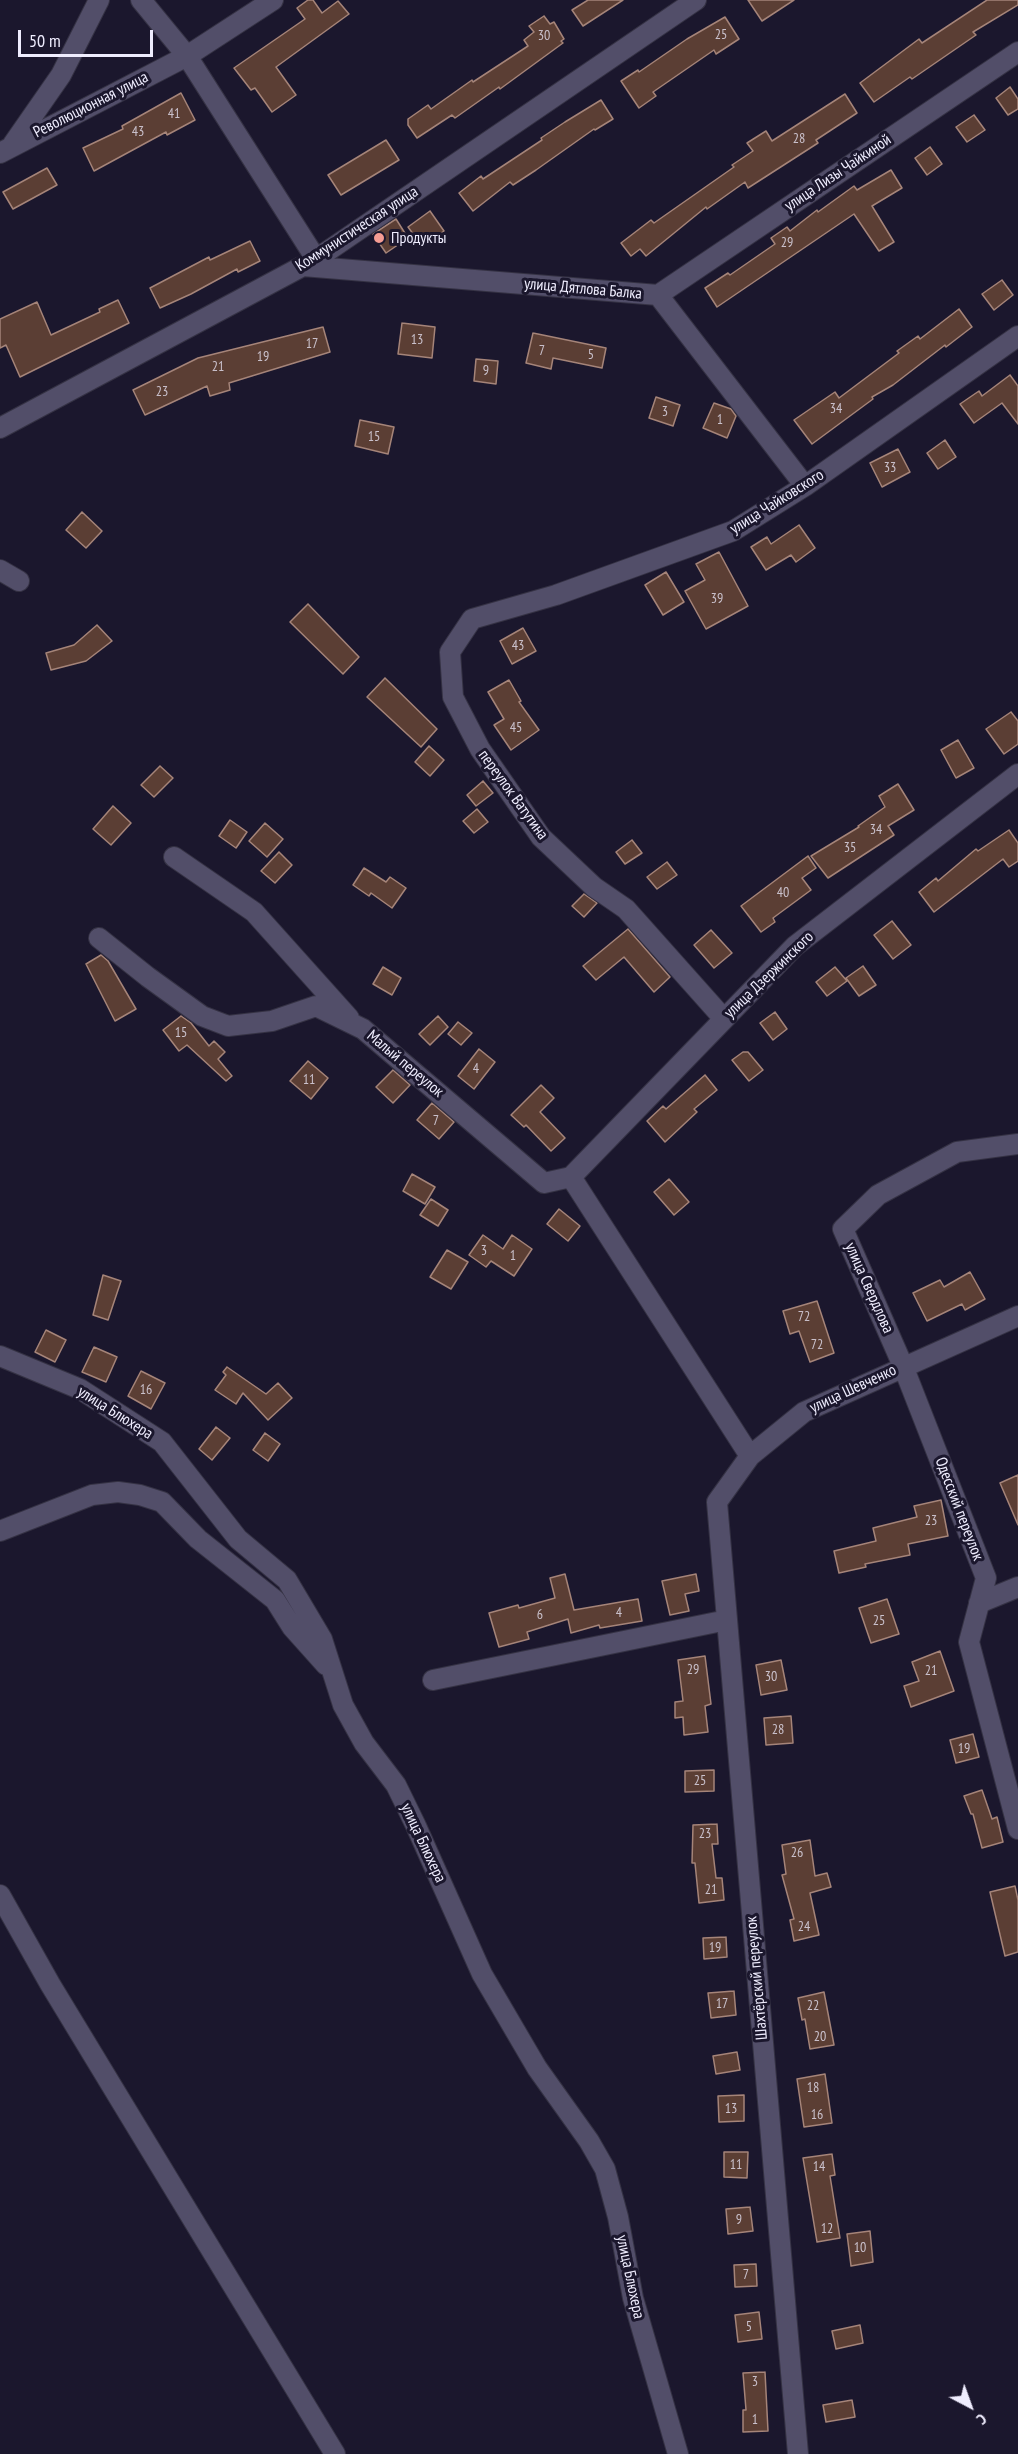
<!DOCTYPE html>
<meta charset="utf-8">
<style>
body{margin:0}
#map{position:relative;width:1018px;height:2454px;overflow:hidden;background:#1b172d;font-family:"PT Sans Narrow",sans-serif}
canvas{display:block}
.north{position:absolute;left:940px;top:2376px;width:60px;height:60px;-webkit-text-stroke:4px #1b172d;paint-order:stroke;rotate:139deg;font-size:16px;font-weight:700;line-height:24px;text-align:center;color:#efedfe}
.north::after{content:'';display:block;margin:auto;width:21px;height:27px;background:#efedfe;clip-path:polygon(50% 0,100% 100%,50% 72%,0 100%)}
.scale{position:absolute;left:18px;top:30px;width:135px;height:27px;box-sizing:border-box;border:3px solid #efedfe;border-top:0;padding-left:8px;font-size:18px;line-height:21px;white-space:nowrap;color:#efedfe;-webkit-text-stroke:4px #1b172d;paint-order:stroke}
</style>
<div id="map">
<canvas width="1018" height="2454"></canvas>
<div class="north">С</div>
<div class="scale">50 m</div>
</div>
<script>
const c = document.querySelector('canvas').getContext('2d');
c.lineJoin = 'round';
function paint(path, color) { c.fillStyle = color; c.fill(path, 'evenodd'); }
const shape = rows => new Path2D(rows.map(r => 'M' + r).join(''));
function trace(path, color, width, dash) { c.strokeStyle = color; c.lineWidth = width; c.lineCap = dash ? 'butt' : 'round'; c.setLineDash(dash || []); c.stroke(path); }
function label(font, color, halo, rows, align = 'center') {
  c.font = font + ' "PT Sans Narrow",sans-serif'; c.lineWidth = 6; c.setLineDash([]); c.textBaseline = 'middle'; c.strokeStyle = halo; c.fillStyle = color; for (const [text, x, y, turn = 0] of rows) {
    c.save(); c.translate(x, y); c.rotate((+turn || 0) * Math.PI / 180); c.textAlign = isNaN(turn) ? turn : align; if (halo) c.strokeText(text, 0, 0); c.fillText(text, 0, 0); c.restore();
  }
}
const building = shape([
 [308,0,313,0,322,13,338,1,349,14,276,67,296,95,272,112,255,88,251,90,234,68,305,19,297,8,308,0],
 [588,0,623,0,583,26,572,10,588,0],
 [748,0,794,0,762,21,748,0],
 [987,0,1018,0,1018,5,973,32,976,35,912,79,910,77,874,102,860,83,919,39,922,43,987,0],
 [544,16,550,24,554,22,564,39,561,41,563,43,500,89,499,87,455,118,452,115,417,138,408,125,408,119,428,105,431,109,472,80,473,82,528,46,524,40,534,32,529,26,544,16],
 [725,17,739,39,716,54,714,50,653,92,656,96,639,108,621,81,638,70,639,72,687,39,725,17],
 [1010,87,1018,99,1018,109,1008,115,996,98,1010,87],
 [181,93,195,120,167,135,166,132,94,171,83,148,123,129,122,126,181,93],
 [845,94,857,113,816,140,818,143,748,188,745,182,707,209,706,207,646,256,640,249,631,256,621,243,651,220,654,223,734,167,732,165,753,151,747,143,766,131,772,141,845,94],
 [601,100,613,119,595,130,594,129,536,170,513,185,510,182,473,211,459,193,481,176,483,179,542,140,541,138,565,122,601,100],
 [974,115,985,130,967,142,956,127,974,115],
 [386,140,399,160,341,195,328,175,386,140],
 [930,147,942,164,927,175,915,158,930,147],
 [47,168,57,185,13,209,3,192,47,168],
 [891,170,902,188,872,206,894,242,879,251,854,214,717,307,705,288,728,273,730,275,775,244,771,238,787,227,790,231,817,210,818,212,854,186,857,190,891,170],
 [430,211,444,231,422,246,408,227,430,211],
 [396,219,408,238,386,253,373,234,396,219],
 [250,241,260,261,238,272,237,269,191,294,160,308,150,288,209,257,210,260,250,241],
 [1002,280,1013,295,994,310,982,294,1002,280],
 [118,300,129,323,20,377,6,345,0,348,0,319,37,302,51,335,100,312,99,309,118,300],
 [959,309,972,327,946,347,945,345,893,385,872,397,873,399,812,444,794,420,835,392,839,398,899,353,897,351,918,336,920,339,959,309],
 [402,323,435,327,432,358,398,354,402,323],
 [323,327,330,352,229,383,230,390,210,396,207,386,145,415,133,390,198,358,323,327],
 [533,333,606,348,602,368,553,358,551,369,526,363,533,333],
 [476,359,498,361,496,384,474,381,476,359],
 [1010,375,1018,386,1018,424,1002,403,974,423,960,404,979,391,982,396,1010,375],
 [656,397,680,405,673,426,649,418,656,397],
 [714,403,731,409,736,416,727,438,703,428,714,403],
 [360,420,394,427,388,454,355,446,360,420],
 [945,440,956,457,938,469,927,453,945,440],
 [898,449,910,472,882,487,870,463,898,449],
 [82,512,102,531,86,548,66,530,82,512],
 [799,525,815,548,796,562,791,555,766,570,751,547,767,537,771,544,799,525],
 [719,552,748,606,706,629,685,591,705,580,696,564,719,552],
 [666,572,684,602,663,615,645,585,666,572],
 [308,604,359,657,343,674,290,622,308,604],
 [97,625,112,641,86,661,51,670,46,653,74,645,97,625],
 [523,628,536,651,512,664,500,641,523,628],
 [385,678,437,729,421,747,367,697,385,678],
 [509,680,521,701,519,702,539,730,511,750,494,725,504,719,488,692,509,680],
 [1011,712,1018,721,1018,744,1004,754,986,729,1011,712],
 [958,740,974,768,956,778,941,750,958,740],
 [429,746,444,760,430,776,415,762,429,746],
 [160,766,173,778,154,797,141,785,160,766],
 [483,781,493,793,476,806,467,795,483,781],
 [898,784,914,810,888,826,894,835,828,878,811,856,859,827,858,826,885,807,879,796,898,784],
 [113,806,131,823,111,845,93,829,113,806],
 [477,809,488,822,474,833,463,821,477,809],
 [230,820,247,832,236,848,219,836,230,820],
 [265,823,283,839,267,857,249,841,265,823],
 [1009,830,1018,843,1018,861,1009,867,1003,859,934,912,919,892,936,878,938,881,976,849,978,851,1009,830],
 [632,840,642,853,625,864,616,852,632,840],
 [279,852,292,865,275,883,261,871,279,852],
 [808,856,816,868,802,878,811,890,773,918,775,922,761,932,741,906,808,856],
 [667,862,677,875,657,889,647,877,667,862],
 [364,868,386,882,390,877,406,888,392,908,371,893,369,896,353,885,364,868],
 [584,894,597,903,584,917,572,906,584,894],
 [892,921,911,945,893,959,874,935,892,921],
 [628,929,670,977,654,992,624,957,596,980,583,966,628,929],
 [711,930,732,953,714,968,694,945,711,930],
 [101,955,108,961,136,1009,115,1021,86,964,101,955],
 [863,966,876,985,859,996,846,978,863,966],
 [383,967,401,978,392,995,373,984,383,967],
 [835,967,847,981,827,996,816,982,835,967],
 [775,1012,787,1029,773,1040,760,1023,775,1012],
 [181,1016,191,1023,209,1046,214,1041,225,1052,218,1059,232,1076,226,1081,187,1045,179,1051,163,1030,181,1016],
 [438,1016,448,1027,430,1045,419,1034,438,1016],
 [458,1022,472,1033,461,1045,448,1034,458,1022],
 [479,1049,495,1062,474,1089,458,1076,479,1049],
 [743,1052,748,1052,763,1070,749,1081,732,1060,743,1052],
 [308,1061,328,1078,311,1099,290,1081,308,1061],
 [393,1070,410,1085,393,1103,376,1087,393,1070],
 [705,1075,717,1090,694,1109,697,1112,665,1142,647,1121,663,1106,666,1109,705,1075],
 [541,1085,554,1098,540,1112,565,1138,551,1151,526,1125,524,1127,511,1115,541,1085],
 [432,1103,454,1122,439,1139,417,1120,432,1103],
 [412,1174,435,1187,425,1204,403,1191,412,1174],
 [669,1179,689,1202,674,1215,654,1192,669,1179],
 [431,1199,448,1210,438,1226,420,1215,431,1199],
 [559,1209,580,1226,568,1241,547,1224,559,1209],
 [483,1235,503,1249,512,1235,532,1249,514,1276,491,1261,486,1267,469,1255,483,1235],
 [447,1250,468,1262,451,1289,430,1277,447,1250],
 [970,1272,985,1299,965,1310,962,1304,927,1321,913,1293,940,1280,944,1287,970,1272],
 [103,1275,121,1281,108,1320,93,1315,103,1275],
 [817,1301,834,1353,810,1362,799,1331,790,1334,783,1311,817,1301],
 [46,1330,66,1340,55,1362,35,1352,46,1330],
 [94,1347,117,1357,106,1382,82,1372,94,1347],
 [227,1367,266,1394,278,1383,292,1398,268,1420,243,1393,236,1404,215,1390,226,1375,223,1372,227,1367],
 [141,1371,165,1383,151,1409,128,1396,141,1371],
 [216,1427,230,1438,212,1460,199,1449,216,1427],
 [265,1433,280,1444,268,1461,253,1450,265,1433],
 [1018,1475,1018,1525,1000,1483,1018,1475],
 [941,1500,948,1536,908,1544,910,1555,865,1564,866,1567,839,1573,834,1551,876,1541,873,1528,917,1517,914,1506,941,1500],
 [565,1574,574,1610,638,1599,642,1621,600,1628,599,1625,571,1633,568,1619,527,1632,529,1639,499,1647,489,1613,518,1605,519,1608,555,1598,550,1578,565,1574],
 [696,1574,699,1591,685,1594,689,1611,670,1615,662,1581,696,1574],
 [887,1599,899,1634,871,1643,859,1608,887,1599],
 [940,1651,954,1691,911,1707,904,1686,919,1681,912,1662,940,1651],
 [705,1656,711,1704,705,1706,708,1732,684,1735,683,1717,675,1718,675,1702,683,1701,678,1660,705,1656],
 [781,1660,787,1690,761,1695,756,1665,781,1660],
 [791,1716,793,1743,766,1745,764,1718,791,1716],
 [973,1734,979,1757,956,1763,950,1740,973,1734],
 [714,1770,714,1791,685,1792,685,1771,714,1770],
 [982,1790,992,1819,997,1817,1003,1842,982,1848,973,1814,971,1814,964,1796,982,1790],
 [717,1824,718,1844,712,1844,716,1878,722,1878,724,1900,699,1903,695,1863,692,1863,693,1825,717,1824],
 [810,1840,815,1876,827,1873,831,1887,810,1893,819,1935,794,1941,790,1920,794,1919,782,1875,786,1874,782,1845,810,1840],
 [1015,1886,1018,1900,1018,1952,1005,1956,990,1892,1015,1886],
 [726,1937,727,1957,704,1959,703,1938,726,1937],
 [734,1991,736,2015,711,2018,708,1993,734,1991],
 [824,1992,834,2045,810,2049,805,2019,802,2020,798,1998,824,1992],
 [737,2052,740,2070,716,2074,713,2056,737,2052],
 [825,2074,832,2123,804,2127,797,2079,825,2074],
 [744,2095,744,2121,719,2122,718,2096,744,2095],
 [724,2152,748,2152,747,2178,724,2177,724,2152],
 [832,2154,835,2175,830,2176,840,2238,817,2242,803,2158,832,2154],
 [750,2207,753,2231,728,2234,726,2209,750,2207],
 [870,2231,873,2262,851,2266,847,2234,870,2231],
 [756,2264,757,2286,735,2287,734,2265,756,2264],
 [759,2312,762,2339,738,2342,735,2315,759,2312],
 [860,2325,863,2343,836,2349,832,2331,860,2325],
 [765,2372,768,2431,743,2432,743,2410,746,2410,743,2373,765,2372],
 [852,2400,855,2417,826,2422,823,2405,852,2400]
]);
paint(building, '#5b3e34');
trace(building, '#a58479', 1.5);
const minor = shape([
 [141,0,187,56,316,259],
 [13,144,61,75,99,0],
 [0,153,187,56,273,0],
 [303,266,658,295,805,486],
 [658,295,1018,52],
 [0,428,316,259,696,0],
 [0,570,19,581],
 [174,857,254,912,349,1018],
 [99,938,148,977,202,1016,228,1026,272,1021,316,1006,363,1029,544,1183,571,1177],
 [724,1019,626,909,594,887,541,837,480,749,453,697,450,652,472,619,556,595,733,531,805,486,1018,336],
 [1018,1144,957,1152,878,1195,843,1229,903,1366,986,1578,969,1642,1018,1829],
 [571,1177,795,946,1018,774],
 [571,1177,750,1456],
 [0,1356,80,1389,162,1442,238,1539,287,1580,322,1639,343,1705,364,1743,396,1785,416,1826,482,1974,537,2068,589,2141,605,2169,618,2217,633,2298,678,2454],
 [0,1531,92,1495,118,1492,140,1495,162,1502,198,1539,275,1600,292,1627,326,1665],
 [979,1603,1018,1587],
 [433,1680,727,1620],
 [0,1895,50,1984,335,2454],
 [798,2454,717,1502,750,1456,804,1412,1018,1316]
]);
trace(minor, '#353244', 22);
trace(minor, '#524e69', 20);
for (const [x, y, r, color] of [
 [379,238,6,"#f59c93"]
]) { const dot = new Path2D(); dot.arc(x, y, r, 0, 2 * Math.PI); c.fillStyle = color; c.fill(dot); trace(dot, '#1b172d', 2); }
label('14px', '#cac1cc', null, [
 ["25",721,35],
 ["30",544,36],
 ["41",174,114],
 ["43",138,132],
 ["28",799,139],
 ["29",787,243],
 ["13",417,340],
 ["17",312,344],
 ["7",542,351],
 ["5",591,355],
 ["19",263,357],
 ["21",218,367],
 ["9",486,371],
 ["23",162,392],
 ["34",836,409],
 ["3",665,412],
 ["1",720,420],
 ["15",374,437],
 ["33",890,468],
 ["39",717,599],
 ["43",518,646],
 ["45",516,728],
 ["34",876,830],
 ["35",850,848],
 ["40",783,893],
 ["15",181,1033],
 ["4",476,1069],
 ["11",309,1080],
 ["7",436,1121],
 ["3",484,1251],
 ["1",513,1256],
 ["72",804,1317],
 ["72",817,1345],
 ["16",146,1390],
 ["23",931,1521],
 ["4",619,1613],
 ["6",540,1615],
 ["25",879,1621],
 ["29",693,1670],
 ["21",931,1671],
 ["30",771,1677],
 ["28",778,1730],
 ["19",964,1749],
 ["25",700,1781],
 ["23",705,1834],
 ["26",797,1853],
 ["21",711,1890],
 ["24",804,1927],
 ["19",715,1948],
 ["17",722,2004],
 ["22",813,2006],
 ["20",820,2037],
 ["18",813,2088],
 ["13",731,2109],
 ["16",817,2115],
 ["11",736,2165],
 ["14",819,2167],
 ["9",739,2220],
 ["12",827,2229],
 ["10",860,2248],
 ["7",746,2275],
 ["5",749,2327],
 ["3",755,2382],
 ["1",755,2420]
]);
label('16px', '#efedfe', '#1b172d', [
 ["Революционная улица",91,105,-27],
 ["улица Лизы Чайкиной",838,173,-34],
 ["Коммунистическая улица",357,229,-33],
 ["улица Дятлова Балка",583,289,5],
 ["улица Чайковского",777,502,-32],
 ["переулок Ватутина",513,795,54],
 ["улица Дзержинского",769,975,-44],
 ["Малый переулок",405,1064,40],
 ["улица Свердлова",869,1288,66],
 ["улица Шевченко",853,1389,-25],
 ["улица Блюхера",115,1413,32],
 ["Одесский переулок",959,1509,69],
 ["улица Блюхера",423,1843,65],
 ["Шахтёрский переулок",757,1978,-95],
 ["улица Блюхера",630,2277,78]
]);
label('16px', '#efedfe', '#1b172d', [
 ["Продукты",391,238]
], 'left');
</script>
